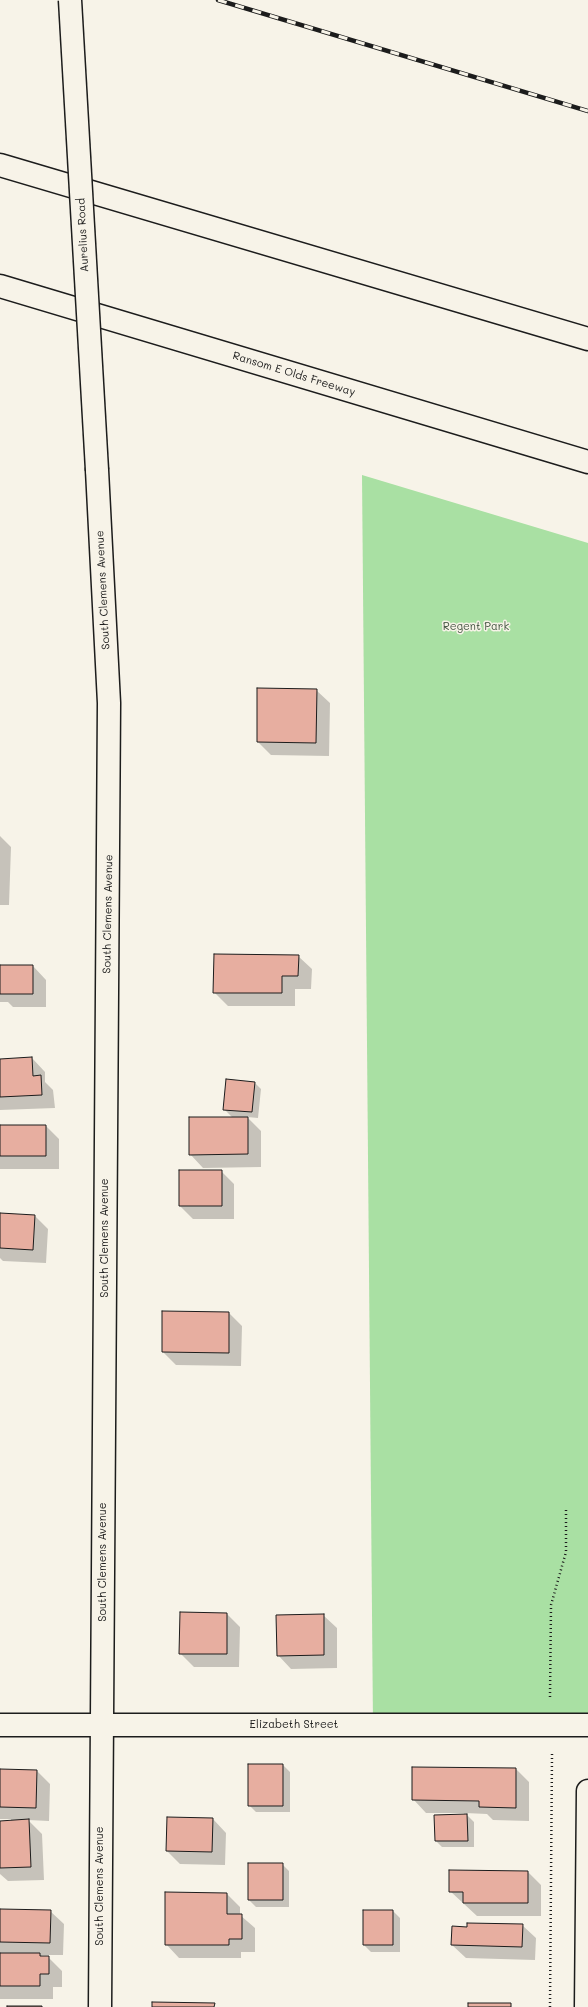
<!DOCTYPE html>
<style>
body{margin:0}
canvas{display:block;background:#f7f3e8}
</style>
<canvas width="588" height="2007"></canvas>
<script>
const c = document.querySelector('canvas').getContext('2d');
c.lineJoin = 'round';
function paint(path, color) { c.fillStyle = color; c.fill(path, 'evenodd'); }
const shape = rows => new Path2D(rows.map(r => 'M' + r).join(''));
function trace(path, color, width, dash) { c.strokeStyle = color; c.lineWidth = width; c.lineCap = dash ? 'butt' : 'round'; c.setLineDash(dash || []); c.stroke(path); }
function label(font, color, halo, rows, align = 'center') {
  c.font = font + ' Mali,sans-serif'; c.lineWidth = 3; c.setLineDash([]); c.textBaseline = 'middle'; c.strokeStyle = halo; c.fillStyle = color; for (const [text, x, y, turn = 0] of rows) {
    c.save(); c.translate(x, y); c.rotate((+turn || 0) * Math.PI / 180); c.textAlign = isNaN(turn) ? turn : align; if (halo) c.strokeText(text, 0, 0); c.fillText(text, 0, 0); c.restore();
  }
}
paint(shape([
 [362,475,588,543,588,1725,373,1725]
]), '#a9e0a3');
paint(shape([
 [316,690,330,703,329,756,271,755,258,742],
 [0,836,11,847,9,905,0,905],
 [298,956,312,969,311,989,295,989,295,1006,228,1006,214,992],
 [0,966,33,966,46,980,46,1007,13,1007,8,1002,0,1002],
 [32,1058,45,1072,45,1082,53,1090,55,1108,0,1110,0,1060],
 [255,1083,261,1089,258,1118,247,1117,261,1131,261,1167,203,1168,190,1154,233,1118,224,1109],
 [0,1126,46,1126,59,1139,59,1169,0,1169],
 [221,1171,234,1184,234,1219,193,1219,180,1206],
 [0,1214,35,1216,48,1229,46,1263,3,1261,0,1258],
 [229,1313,242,1326,241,1366,176,1365,163,1352],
 [227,1614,240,1627,239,1667,194,1667,180,1653],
 [323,1615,337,1628,337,1668,291,1669,278,1655],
 [283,1765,290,1772,290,1812,256,1812,249,1805],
 [516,1769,529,1782,529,1821,493,1820,487,1814,465,1813,474,1822,474,1847,442,1847,436,1841,465,1813,426,1813,413,1799],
 [0,1770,37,1771,50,1784,49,1821,28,1820,42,1834,44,1880,8,1881,0,1874,0,1822,11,1821,11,1819,0,1819],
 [213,1819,226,1833,225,1865,180,1864,167,1851],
 [282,1864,289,1871,289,1907,256,1907,249,1900],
 [528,1872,541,1885,541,1916,477,1916,450,1891],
 [227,1894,240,1907,240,1915,255,1928,255,1952,241,1952,241,1958,179,1958,166,1944],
 [0,1910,50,1911,64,1924,63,1955,41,1955,43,1957,48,1957,62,1971,62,1987,53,1987,53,1999,0,1999],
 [393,1911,400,1918,400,1952,371,1952,364,1945],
 [522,1925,536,1938,535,1960,466,1958,452,1945,467,1928]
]), '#0003');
const building = shape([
 [257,688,317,689,316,743,257,742,257,688],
 [214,954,299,955,298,976,282,976,282,993,213,993,214,954],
 [0,965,33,965,33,994,0,994,0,965],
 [32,1057,33,1076,41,1075,42,1095,0,1097,0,1059,32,1057],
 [226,1079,255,1082,252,1112,223,1110,226,1079],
 [189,1117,248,1117,248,1154,189,1155,189,1117],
 [0,1125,46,1125,46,1156,0,1156,0,1125],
 [179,1170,222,1170,222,1206,179,1206,179,1170],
 [0,1213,35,1215,33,1250,0,1248,0,1213],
 [162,1311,229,1312,229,1353,162,1352,162,1311],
 [180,1612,227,1613,227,1654,179,1654,180,1612],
 [324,1614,324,1655,277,1656,276,1615,324,1614],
 [248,1764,283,1764,283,1806,248,1806,248,1764],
 [412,1767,516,1768,516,1808,479,1807,479,1801,412,1800,412,1767],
 [0,1769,37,1770,36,1808,0,1807,0,1769],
 [467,1814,468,1841,435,1841,434,1815,467,1814],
 [167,1817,213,1818,212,1852,166,1851,167,1817],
 [29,1819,31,1867,0,1868,0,1821,29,1819],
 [248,1863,283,1863,283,1900,248,1900,248,1863],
 [449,1870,528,1871,528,1903,463,1903,463,1892,449,1892,449,1870],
 [165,1892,227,1893,227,1914,242,1914,242,1939,229,1939,229,1945,165,1945,165,1892],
 [0,1909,51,1910,50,1943,0,1942,0,1909],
 [363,1910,393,1910,393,1945,363,1945,363,1910],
 [467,1923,523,1924,522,1947,451,1945,452,1926,467,1927,467,1923],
 [0,1953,40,1953,40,1956,49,1956,49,1974,40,1974,40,1986,0,1986,0,1953],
 [152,2002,215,2003,214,2007,152,2007,152,2002],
 [468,2003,511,2003,511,2007,468,2007,468,2003],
 [7,2006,42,2006,42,2007,7,2007,7,2006]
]);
paint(building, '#e7aea0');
trace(building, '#1c1c1c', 1);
const street = shape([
 [0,1725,588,1725],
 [586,2007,588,1791]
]);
const secondary = shape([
 [97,470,109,703,100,2007]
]);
const highway = shape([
 [0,165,588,339],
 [0,286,588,462]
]);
trace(street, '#1c1c1c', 25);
trace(secondary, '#1c1c1c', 25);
trace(highway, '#1c1c1c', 25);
trace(shape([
 [550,1697,551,1605,566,1552,566,1510],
 [550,2007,552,1754]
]), '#1c1c1c', 2.5, [1, 3]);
trace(street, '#f7f3e8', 22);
trace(secondary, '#f7f3e8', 22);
trace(highway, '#f7f3e8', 22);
const rail = shape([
 [218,0,588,111]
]);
trace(rail, '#1c1c1c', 4.5);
trace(rail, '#f7f3e8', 3, [9]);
const secondaryBridge = shape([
 [70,0,97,470]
]);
trace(secondaryBridge, '#1c1c1c', 25, []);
trace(secondaryBridge, '#f7f3e8', 22);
label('11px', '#1c1c1c', '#f7f3e8', [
 ["Aurelius Road",83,235,-93],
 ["Ransom E Olds Freeway",294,374,17],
 ["South Clemens Avenue",103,590,-93],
 ["South Clemens Avenue",108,914,-89],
 ["South Clemens Avenue",105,1238,-90],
 ["South Clemens Avenue",103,1562,-90],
 ["Elizabeth Street",294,1725],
 ["South Clemens Avenue",100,1886,-90]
]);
label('11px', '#465744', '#f7f3e8', [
 ["Regent Park",476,627]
]);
</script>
